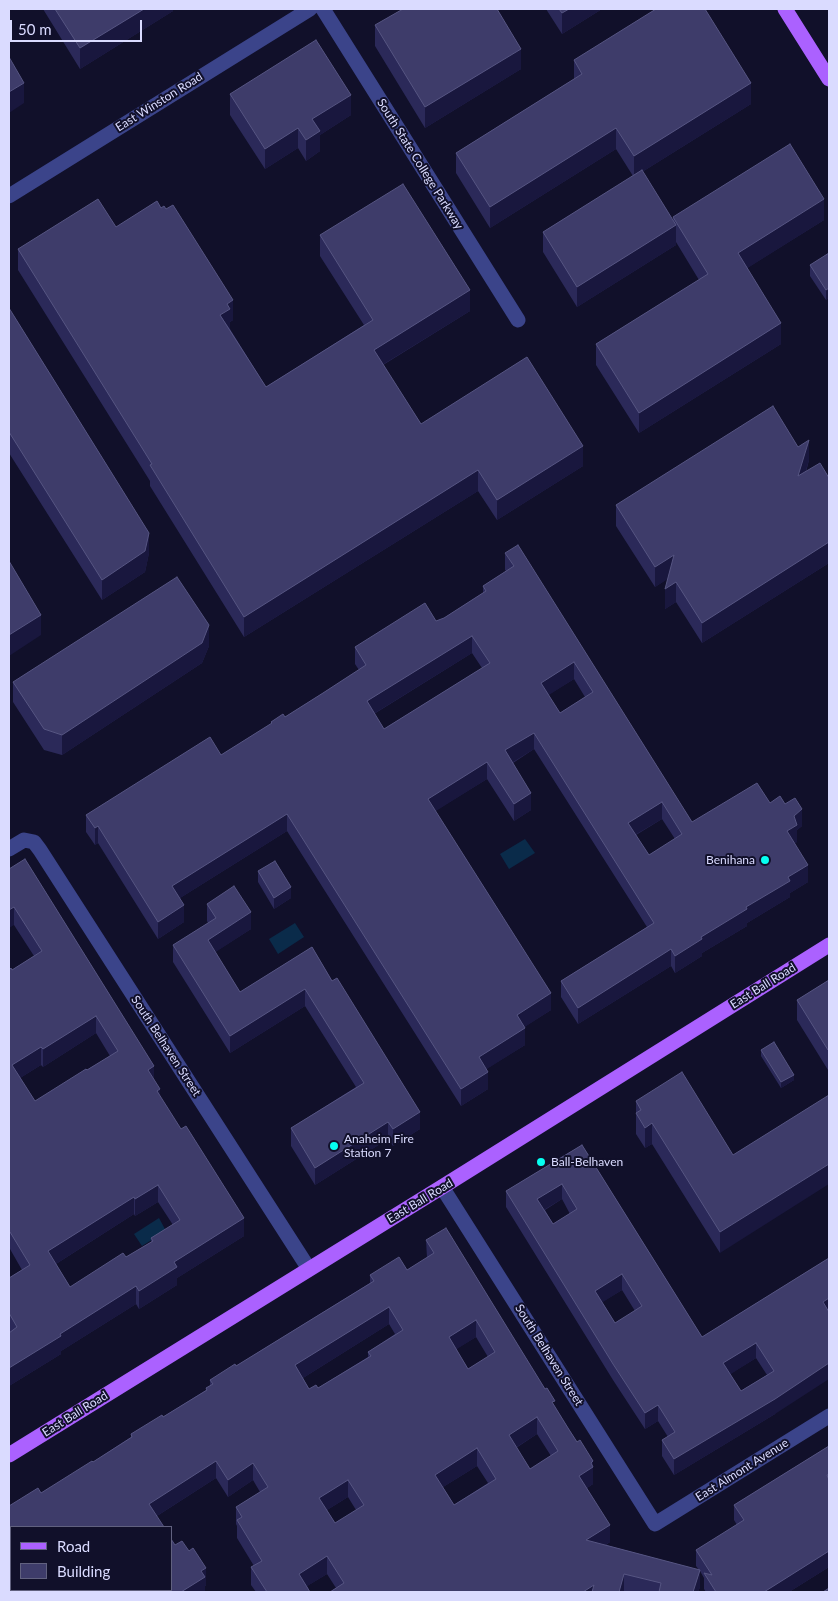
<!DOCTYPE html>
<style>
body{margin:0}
#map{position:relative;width:838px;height:1601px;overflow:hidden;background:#11102a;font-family:Lato,sans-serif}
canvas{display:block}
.frame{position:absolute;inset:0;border:10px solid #dadbff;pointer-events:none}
.legend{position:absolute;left:10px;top:1526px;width:162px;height:65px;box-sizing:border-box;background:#11102a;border:1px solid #61617f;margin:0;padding:6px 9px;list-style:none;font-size:15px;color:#dadbff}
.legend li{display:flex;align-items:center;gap:10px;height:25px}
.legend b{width:25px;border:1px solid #61617f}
.scale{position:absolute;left:10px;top:20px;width:132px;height:22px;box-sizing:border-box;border:2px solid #dadbff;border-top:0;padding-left:6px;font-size:15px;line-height:18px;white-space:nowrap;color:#dadbff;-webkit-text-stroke:4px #11102a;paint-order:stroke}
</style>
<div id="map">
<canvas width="838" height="1601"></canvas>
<div class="frame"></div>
<ul class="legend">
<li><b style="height:6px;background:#ab61ff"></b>Road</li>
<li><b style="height:14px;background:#3e3c6a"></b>Building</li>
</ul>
<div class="scale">50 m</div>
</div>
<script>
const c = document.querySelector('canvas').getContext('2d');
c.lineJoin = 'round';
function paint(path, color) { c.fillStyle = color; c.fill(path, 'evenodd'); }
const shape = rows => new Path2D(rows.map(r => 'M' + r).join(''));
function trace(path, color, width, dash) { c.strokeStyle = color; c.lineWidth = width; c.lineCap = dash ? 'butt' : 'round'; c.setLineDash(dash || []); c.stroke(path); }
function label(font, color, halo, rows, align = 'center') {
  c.font = font + ' Lato,sans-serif'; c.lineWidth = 4; c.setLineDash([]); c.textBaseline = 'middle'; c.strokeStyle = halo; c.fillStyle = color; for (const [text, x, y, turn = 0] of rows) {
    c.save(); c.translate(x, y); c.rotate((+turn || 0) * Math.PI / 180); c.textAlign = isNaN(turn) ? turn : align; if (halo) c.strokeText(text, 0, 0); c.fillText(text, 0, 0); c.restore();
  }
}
paint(shape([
 [525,839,535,853,509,869,500,854],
 [295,923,304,937,278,954,269,939],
 [159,1218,166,1231,142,1246,134,1234]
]), '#0a2b4a');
trace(shape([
 [323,9,518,320],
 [9,196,310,9],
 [9,849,24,840,34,842,40,850,309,1269],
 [442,1187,655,1524,829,1416]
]), '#3b448a', 15);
trace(shape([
 [785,9,829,79],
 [9,1455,442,1187,829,945]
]), '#ab61ff', 15);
paint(shape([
 [43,9,173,9,173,11,80,69],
 [546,9,602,9,562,34],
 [375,25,521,69,425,128,375,46],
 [574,60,751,104,642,172,673,221,673,217,824,220,747,268,781,344,639,433,596,365,596,344,699,280,676,242,676,245,577,307,543,252,543,232,633,176,616,149,490,228,456,173,456,153,574,79],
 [230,94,351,115,320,135,320,151,306,161,298,148,265,169,230,115],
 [116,227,233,320,230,322,230,329,266,387,364,325,320,256,320,235,470,311,383,365,421,424,583,466,497,520,478,491,244,637,150,486,150,481,18,270,18,249],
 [829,253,829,298,826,300,810,276,810,265],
 [9,308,149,553,145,572,102,600,9,453],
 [798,447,809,460,806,472,829,478,829,563,702,643,676,602,665,609,667,579,655,587,616,526,616,505],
 [505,553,692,822,770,803,785,804,802,826,797,830,797,842,794,843,808,882,790,893,790,897,747,923,747,926,702,953,702,956,675,973,671,966,578,1024,561,997,561,981,647,927,534,749,513,763,531,810,514,821,487,779,435,811,551,1010,524,1027,525,1045,486,1069,488,1089,461,1106,287,831,180,898,184,922,158,939,98,843,95,845,86,832,86,815,221,755,271,724,271,722,285,717,323,693,359,670,355,664,355,647,436,621,444,618,483,593,483,586,506,571,505,570],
 [472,653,482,668,384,729,374,714],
 [574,679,585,697,560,713,548,695],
 [662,819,675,839,649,855,636,835],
 [209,646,202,663,62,755,44,750,13,702,13,682],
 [9,869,154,1079,160,1097,244,1236,177,1278,177,1285,139,1309,136,1304,61,1351,61,1354,9,1386,9,1333,10,1332,9,1331,9,1278,22,1270,10,1249,9,1250,9,970,12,970,34,956,14,925],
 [96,1033,110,1056,35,1101,20,1078,41,1065,43,1067],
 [158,1202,173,1225,151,1238,151,1242,126,1257,70,1287,56,1264,134,1214,135,1216],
 [258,871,291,898,274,909,258,882],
 [207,904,251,929,215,952,240,992,312,947,420,1129,393,1146,388,1139,315,1185,291,1146,291,1128,356,1087,305,1006,230,1053,173,962,173,945,208,923,207,921],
 [829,980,829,1069,828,1070,797,1020,797,1000],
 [761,1050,794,1080,781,1088,761,1056],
 [636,1101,733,1155,720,1253,652,1144,645,1148,636,1134],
 [582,1145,702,1337,829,1258,775,1414,674,1475,662,1456,662,1440,668,1437,658,1421,645,1429,613,1380,506,1207,506,1191],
 [562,1199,570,1214,553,1224,545,1210],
 [622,1290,635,1311,615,1323,602,1302],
 [756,1358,767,1375,741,1391,730,1374],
 [426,1240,555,1407,577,1442,593,1461,593,1484,587,1488,610,1542,606,1545,699,1570,696,1566,696,1550,737,1525,734,1520,734,1505,829,1446,829,1567,789,1592,706,1592,704,1589,704,1578,700,1571,700,1587,698,1592,629,1592,624,1591,623,1592,330,1592,336,1588,327,1574,307,1586,310,1592,256,1592,251,1585,251,1567,254,1566,237,1538,237,1526,236,1524,236,1507,260,1492,253,1480,228,1497,216,1478,157,1516,11,1590,60,1590,56,1592,9,1592,41,1493,93,1462,131,1437,131,1434,163,1417,206,1390,206,1388,210,1386,210,1380,236,1366,370,1283,370,1275,407,1270,427,1258],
 [389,1324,395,1334,368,1352,368,1357,318,1388,309,1389,303,1378],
 [476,1337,488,1357,468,1369,456,1349],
 [537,1434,551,1456,530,1469,516,1448],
 [477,1466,488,1483,454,1505,443,1487],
 [348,1497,356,1510,335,1523,327,1510],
 [175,1545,206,1585,205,1586,205,1592,63,1592,61,1590,171,1590]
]), '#2b2959');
paint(shape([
 [144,9,173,9,173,11,80,69,80,48],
 [569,9,602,9,562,34,562,13],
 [521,49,521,69,425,128,425,107],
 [24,83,24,103,9,113,9,92],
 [751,83,751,104,634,177,634,156],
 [351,95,351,115,320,135,320,151,306,161,306,140,312,119],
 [298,128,298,148,265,169,265,149],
 [616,128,616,149,490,228,490,207],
 [824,199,824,220,738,274,738,253],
 [676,225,676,245,577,307,577,287],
 [829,288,829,298,826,300,826,290],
 [470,290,470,311,374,370,374,350],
 [233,300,233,320,230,322,230,329,220,315,227,304],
 [781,323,781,344,639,433,639,413],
 [809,440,809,460,798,497,798,476],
 [583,446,583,466,497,520,497,500],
 [478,470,478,491,244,637,244,617],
 [149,533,149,553,145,572,102,600,102,580],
 [829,542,829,563,702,643,702,623],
 [674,555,674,575,655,587,655,567],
 [676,582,676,602,665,609,665,589],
 [41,615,41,635,9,656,9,635],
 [209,625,209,646,202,663,62,755,62,735],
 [472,636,472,653,367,718,367,701],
 [574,662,574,679,541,700,541,683],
 [534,733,534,749,505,767,505,750],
 [487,762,487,779,428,816,428,799],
 [531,793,531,810,514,821,514,804],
 [662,802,662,819,628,839,628,823],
 [802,809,802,826,797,830,797,842,787,848,787,831,794,816],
 [287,814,287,831,172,903,172,886],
 [98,826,98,843,95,845,95,828],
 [808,865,808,882,790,893,790,897,747,923,747,926,702,953,702,956,675,973,675,956,788,877],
 [291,887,291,898,274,909,274,898],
 [184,905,184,922,158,939,158,922],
 [14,907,14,925,9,928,9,910],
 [251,912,251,929,208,957,208,940],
 [671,949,671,966,578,1024,578,1008],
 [305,989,305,1006,230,1053,230,1036],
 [551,993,551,1010,517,1032,517,1015],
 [96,1016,96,1033,43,1067,43,1049],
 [525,1028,525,1045,479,1074,479,1057],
 [41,1047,41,1065,12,1083,12,1065],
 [829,1049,829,1069,828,1070,828,1050],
 [154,1066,154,1083,148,1070],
 [488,1072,488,1089,461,1106,461,1089],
 [794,1075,794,1080,781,1088,781,1082],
 [160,1089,160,1106,157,1091],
 [420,1112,420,1129,393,1146,393,1129],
 [388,1122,388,1139,315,1185,315,1168],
 [652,1123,652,1144,645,1148,645,1128],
 [829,1164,829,1184,720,1253,720,1232],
 [562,1184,562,1199,537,1214,537,1199],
 [158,1185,158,1202,135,1216,135,1199],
 [134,1197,134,1214,48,1269,48,1251],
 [244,1218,244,1236,177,1278,177,1285,139,1309,139,1291,174,1262],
 [10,1232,10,1249,9,1250,9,1233],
 [622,1274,622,1290,595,1307,595,1291],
 [136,1286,136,1304,61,1351,61,1354,9,1386,9,1368,60,1334],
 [829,1298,829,1314,823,1302],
 [389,1307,389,1324,295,1383,295,1365],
 [476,1320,476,1337,449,1354,449,1337],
 [756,1343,756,1358,723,1379,723,1363],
 [829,1363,829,1379,775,1414,674,1475,674,1459],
 [658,1405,658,1421,645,1429,645,1413],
 [537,1417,537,1434,509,1452,509,1435],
 [477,1448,477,1466,435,1492,435,1475],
 [216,1461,216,1478,149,1521,149,1504],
 [593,1461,593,1484,579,1493,579,1476,591,1463],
 [253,1463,253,1480,228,1497,228,1480],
 [348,1480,348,1497,319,1515,319,1498],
 [610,1525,610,1542,586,1557,586,1540],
 [829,1551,829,1567,789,1592,764,1592],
 [327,1556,327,1574,299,1591,299,1574],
 [206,1568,206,1585,205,1586,205,1592,181,1592,201,1571],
 [700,1570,700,1587,698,1592,693,1592],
 [624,1574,624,1591,623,1592,619,1592],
 [594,1585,594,1592,583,1592],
 [33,1590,60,1590,56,1592,29,1592]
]), '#19173e');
const building = shape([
 [55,9,144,9,80,48,55,9],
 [403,9,497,9,521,49,425,107,375,25,403,9],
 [559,9,569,9,562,13,559,9],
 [656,9,705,9,751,83,634,156,616,128,490,207,456,153,582,74,574,60,656,9],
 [316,40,351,95,312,119,320,131,306,140,298,128,265,149,230,94,316,40],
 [9,57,24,83,9,92,9,57],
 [790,144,824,199,738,253,781,323,639,413,596,344,708,274,673,217,790,144],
 [642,170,676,225,577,287,543,232,642,170],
 [403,184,470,290,374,350,421,424,527,357,583,446,497,500,478,470,244,617,150,465,152,464,18,249,98,199,116,227,157,201,161,208,164,206,166,209,173,205,233,300,227,304,230,309,220,315,266,387,373,320,320,235,403,184],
 [829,253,829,288,826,290,810,265,829,253],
 [9,308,149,533,145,551,102,580,9,432,9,308],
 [773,406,798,447,809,440,798,476,820,463,829,478,829,542,702,623,676,582,665,589,674,555,655,567,616,505,773,406],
 [518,545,692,822,757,783,770,803,780,796,785,804,795,798,802,809,794,816,797,825,787,831,808,865,788,877,790,881,746,907,747,909,701,937,702,939,675,956,671,949,578,1008,561,981,654,923,534,733,505,750,531,793,514,804,487,762,428,799,551,993,517,1015,525,1028,479,1057,488,1072,461,1089,287,814,172,886,184,905,158,922,98,826,95,828,86,815,210,737,221,755,272,723,271,722,283,714,285,717,323,693,366,665,355,647,425,603,436,621,444,618,486,591,483,586,514,566,505,553,518,545],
 [472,636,490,663,384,729,367,701,472,636],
 [574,662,593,692,560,713,541,683,574,662],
 [662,802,682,834,649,855,628,823,662,802],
 [9,561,41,615,9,635,9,561],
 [177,577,209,625,202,643,62,735,44,729,13,682,177,577],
 [25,859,154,1066,148,1070,160,1089,157,1091,181,1129,186,1126,244,1218,174,1262,177,1267,139,1291,136,1286,60,1334,61,1336,9,1368,9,1333,17,1327,9,1313,9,1278,30,1265,10,1232,9,1233,9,970,11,968,12,970,42,951,14,907,9,910,9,869,25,859],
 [96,1016,118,1051,87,1070,86,1069,35,1101,12,1065,41,1047,43,1049,96,1016],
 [158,1185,180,1220,151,1238,153,1241,126,1257,123,1253,70,1287,48,1251,134,1197,135,1199,158,1185],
 [275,861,291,887,274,898,258,871,275,861],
 [234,886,251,912,208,940,240,992,312,947,332,981,337,978,420,1112,393,1129,388,1122,315,1168,291,1128,364,1083,305,989,230,1036,173,945,216,918,207,904,234,886],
 [829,980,829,1049,828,1050,797,1000,829,980],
 [774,1042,794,1075,781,1082,761,1050,774,1042],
 [682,1072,733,1155,829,1095,829,1164,720,1232,652,1123,645,1128,636,1113,641,1110,636,1101,682,1072],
 [582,1145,702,1337,829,1258,829,1298,823,1302,829,1312,829,1363,775,1399,674,1459,662,1440,675,1432,658,1405,645,1413,613,1364,506,1191,582,1145],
 [562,1184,577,1209,553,1224,537,1199,562,1184],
 [622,1274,642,1306,615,1323,595,1291,622,1274],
 [756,1343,774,1371,741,1391,723,1363,756,1343],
 [446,1228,545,1389,547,1388,555,1401,552,1402,568,1428,577,1442,580,1440,593,1461,591,1463,593,1467,579,1476,610,1525,586,1540,700,1570,693,1592,659,1592,661,1583,624,1574,619,1592,592,1592,594,1585,583,1592,330,1592,344,1583,327,1556,299,1574,310,1592,267,1592,251,1567,262,1561,237,1520,242,1517,236,1507,268,1487,253,1463,228,1480,216,1461,149,1504,164,1527,11,1527,11,1590,33,1590,29,1592,9,1592,9,1506,38,1488,41,1493,92,1461,93,1462,132,1437,131,1434,162,1415,163,1417,207,1390,206,1388,213,1384,210,1380,235,1364,236,1366,374,1281,370,1275,399,1257,407,1270,434,1253,426,1240,446,1228],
 [389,1307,403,1330,368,1352,371,1356,318,1388,316,1385,309,1389,295,1365,389,1307],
 [476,1320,495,1352,468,1369,449,1337,476,1320],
 [537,1417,558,1451,530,1469,509,1435,537,1417],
 [477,1448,496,1479,454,1505,435,1475,477,1448],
 [348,1480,364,1505,335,1523,319,1498,348,1480],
 [829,1446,829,1474,827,1475,829,1480,829,1551,764,1592,716,1592,704,1573,712,1575,696,1550,744,1520,734,1505,829,1446],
 [171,1539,175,1545,182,1541,189,1551,193,1548,206,1568,201,1571,205,1577,181,1592,74,1592,72,1590,171,1590,171,1539],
 [829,1588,829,1592,823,1592,829,1588]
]);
paint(building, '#3e3c6a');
trace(building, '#565582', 1);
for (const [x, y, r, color] of [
 [765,860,5,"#06fff1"],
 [334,1146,5,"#06fff1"],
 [541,1162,5,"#06fff1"]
]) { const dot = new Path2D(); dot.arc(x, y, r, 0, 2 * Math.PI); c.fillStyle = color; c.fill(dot); trace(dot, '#11102a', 2); }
label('12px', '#dadbff', '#11102a', [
 ["East Winston Road",159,102,-32],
 ["South State College Parkway",420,164,58],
 ["East Ball Road",763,986,-32],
 ["South Belhaven Street",166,1046,57],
 ["East Ball Road",420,1201,-31],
 ["South Belhaven Street",549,1355,58],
 ["East Ball Road",75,1414,-32],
 ["East Almont Avenue",742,1470,-32]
]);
label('12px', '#dadbff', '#11102a', [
 ["Benihana",755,860,"right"],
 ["Anaheim Fire",344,1139],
 ["Station 7",344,1153],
 ["Ball-Belhaven",551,1162]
], 'left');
</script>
